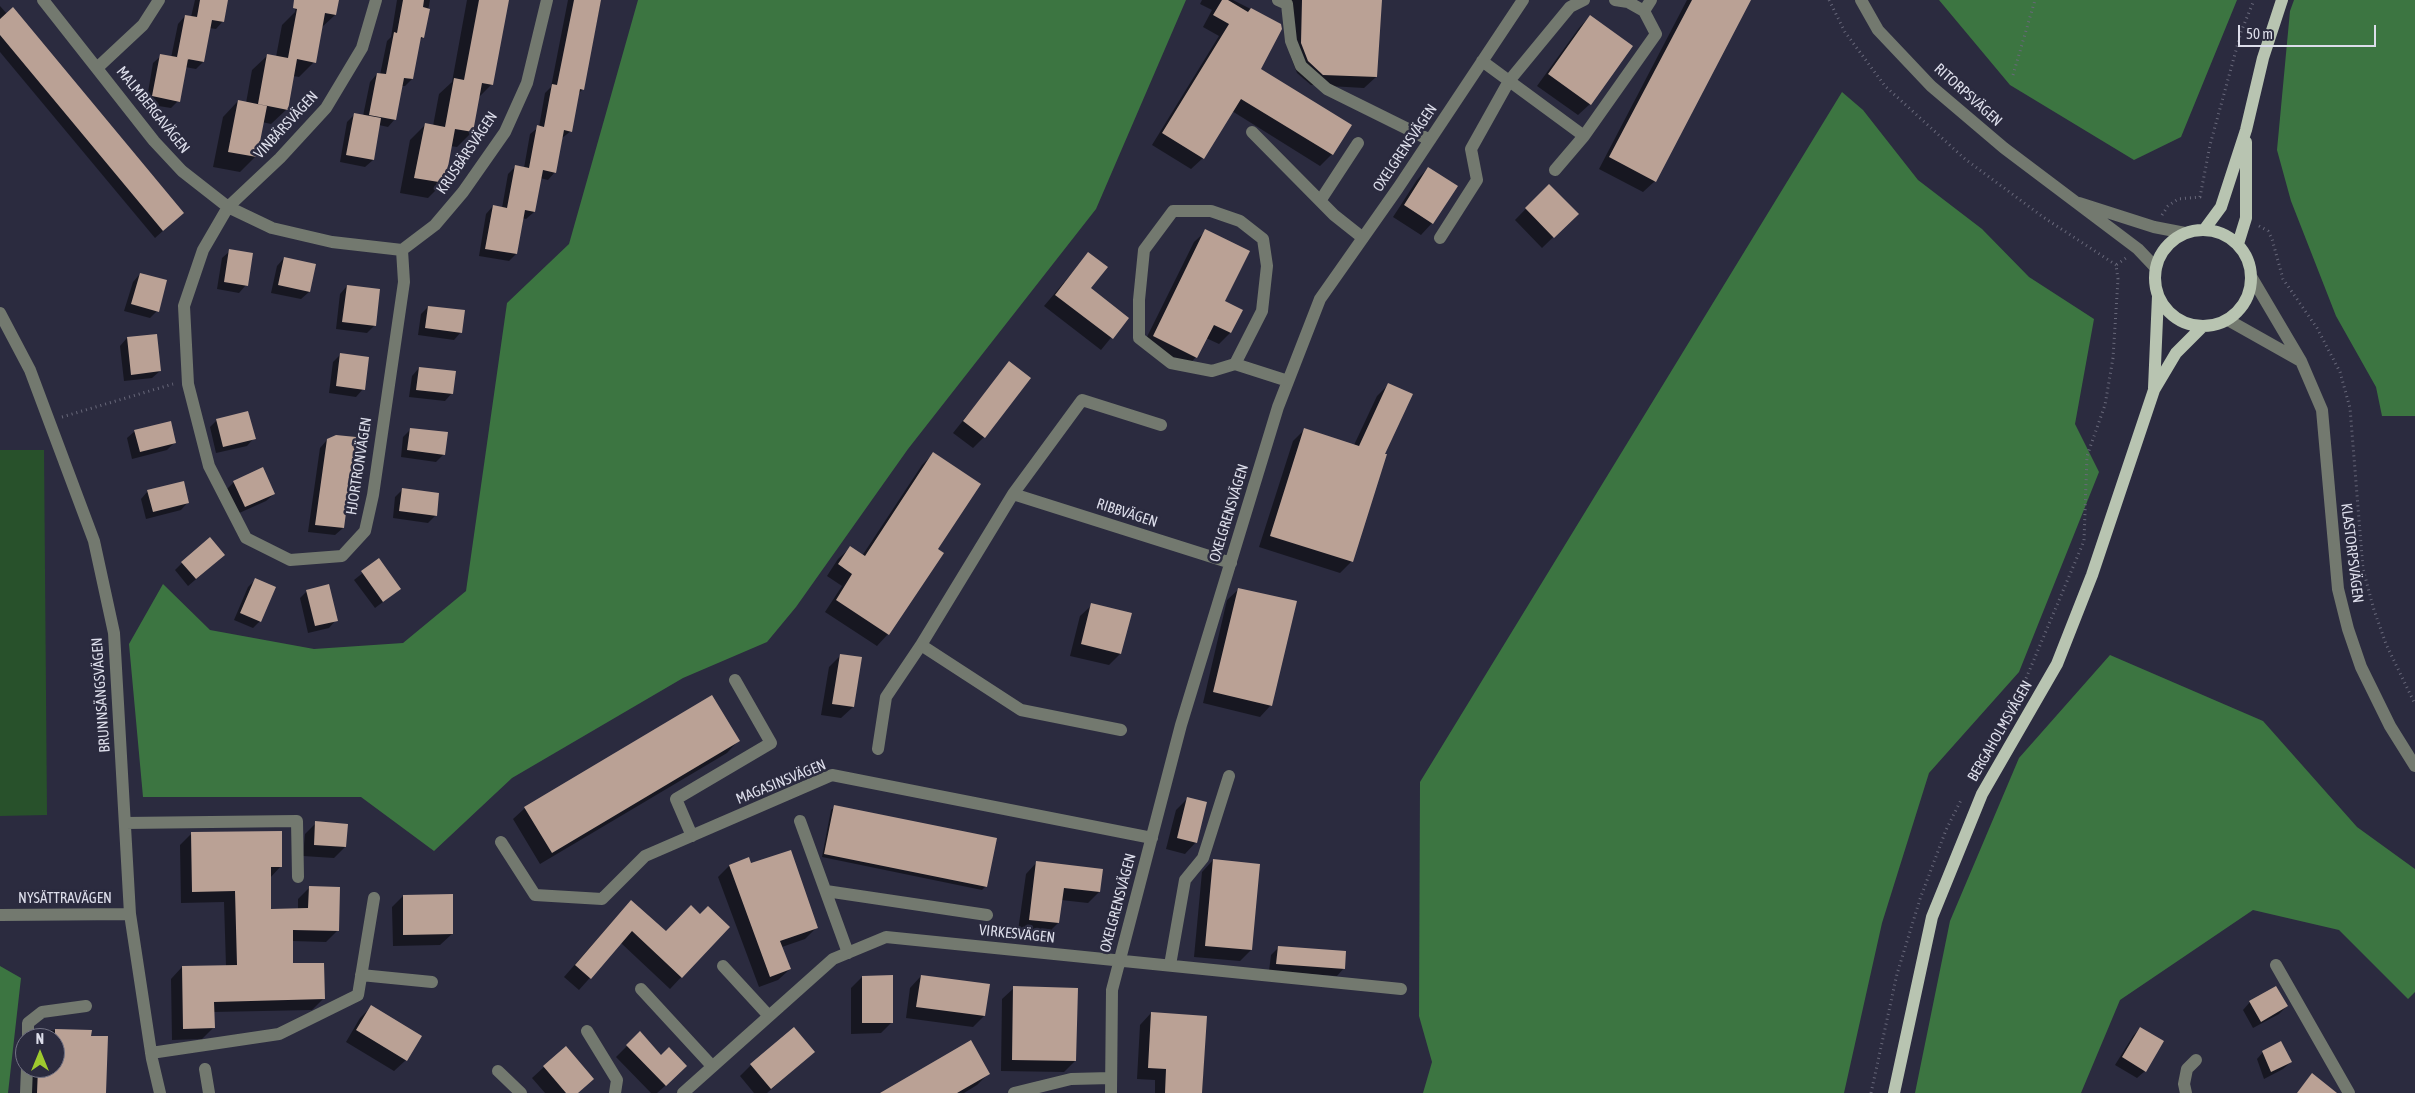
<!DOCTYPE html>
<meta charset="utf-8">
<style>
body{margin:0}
#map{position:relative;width:2415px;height:1093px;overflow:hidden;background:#2b2b3f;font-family:"Asap Condensed",sans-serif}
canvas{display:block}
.north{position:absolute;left:15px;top:1028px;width:50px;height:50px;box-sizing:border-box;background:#2b2b3f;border:1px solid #727283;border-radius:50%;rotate:0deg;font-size:14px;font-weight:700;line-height:20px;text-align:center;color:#dcddea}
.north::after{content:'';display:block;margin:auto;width:18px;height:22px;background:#9eca2e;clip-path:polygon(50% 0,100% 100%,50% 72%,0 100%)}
.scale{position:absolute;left:2238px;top:25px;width:138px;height:22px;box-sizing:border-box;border:2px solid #dcddea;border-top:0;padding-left:6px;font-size:15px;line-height:18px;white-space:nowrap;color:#dcddea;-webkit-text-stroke:4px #2b2b3f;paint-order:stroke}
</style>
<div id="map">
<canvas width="2415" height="1093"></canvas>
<div class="north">N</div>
<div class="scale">50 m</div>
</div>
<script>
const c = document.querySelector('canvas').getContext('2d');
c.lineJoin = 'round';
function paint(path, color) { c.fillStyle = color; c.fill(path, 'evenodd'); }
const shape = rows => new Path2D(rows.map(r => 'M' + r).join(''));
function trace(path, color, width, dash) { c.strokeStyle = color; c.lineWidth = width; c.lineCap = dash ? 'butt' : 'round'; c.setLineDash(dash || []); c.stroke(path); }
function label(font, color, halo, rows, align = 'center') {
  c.font = font + ' "Asap Condensed",sans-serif'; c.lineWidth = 5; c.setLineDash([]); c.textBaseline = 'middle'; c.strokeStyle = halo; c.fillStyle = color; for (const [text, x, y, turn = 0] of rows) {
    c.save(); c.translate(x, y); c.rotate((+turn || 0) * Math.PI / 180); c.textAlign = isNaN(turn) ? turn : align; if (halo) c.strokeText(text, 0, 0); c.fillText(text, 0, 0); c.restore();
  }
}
paint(shape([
 [0,450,44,450,47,815,0,816]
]), '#28512b');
paint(shape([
 [638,0,1186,0,1096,209,908,449,796,607,767,642,683,678,512,778,434,851,361,797,143,797,129,644,163,584,210,630,314,649,403,643,466,591,507,303,569,244],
 [1939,0,2237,0,2181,137,2134,160,2010,85],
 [2294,0,2415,0,2415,416,2382,416,2376,387,2336,316,2291,201,2277,150,2290,11],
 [1842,92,1863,110,1918,180,1982,229,2029,277,2094,319,2075,424,2099,472,2019,672,1929,773,1882,923,1844,1093,1423,1093,1432,1062,1419,1016,1420,782],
 [2110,655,2263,721,2357,827,2415,869,2415,992,2408,999,2339,930,2253,910,2120,1000,2081,1093,1915,1093,1950,921,2019,758],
 [0,966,21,978,8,1093,0,1093]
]), '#3c7541');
paint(shape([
 [195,0,227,0,223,21,216,29,209,28,203,62,196,69,185,67,178,101,171,108,146,104,153,63,161,56,171,58,178,24,185,16,191,17],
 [297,0,337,0,335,15,321,28,314,62,299,77,293,76,287,109,271,124,262,122,255,157,240,172,213,167,223,117,238,101,246,103,252,70,268,55,276,57,282,25,295,12],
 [397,0,430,0,423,37,419,41,412,79,405,86,401,86,395,119,388,127,379,125,373,160,365,167,340,162,347,122,355,114,363,116,370,82,377,74,380,75,387,41,391,37],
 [467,0,508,0,492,84,478,98,472,132,457,147,450,146,444,182,428,198,400,193,410,140,425,125,433,126,439,94,452,82],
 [568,0,601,0,583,89,577,95,571,131,562,138,555,172,548,180,540,178,534,212,526,219,522,218,516,254,509,261,479,256,486,214,493,206,502,208,508,174,515,167,524,168,530,134,539,127,545,93,551,87],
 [1202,0,1233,0,1280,24,1259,69,1350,125,1332,154,1320,166,1232,111,1203,158,1191,169,1152,145,1219,36,1203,27,1212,10,1200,4],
 [1274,0,1380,0,1376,77,1364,88,1311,85,1297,73,1290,55,1292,8],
 [1687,0,1750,0,1655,181,1643,192,1599,169],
 [0,6,183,213,155,238,0,52],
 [1590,16,1632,46,1590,104,1578,115,1537,86,1579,28],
 [1428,168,1432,223,1421,235,1393,217,1417,180],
 [1549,185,1577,214,1542,248,1515,220],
 [1206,231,1224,302,1241,311,1230,333,1219,344,1206,338,1196,357,1185,369,1142,347,1194,242],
 [230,251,246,285,239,293,217,289,222,258],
 [1088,254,1089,289,1127,318,1101,350,1044,306],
 [284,258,309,292,301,299,271,293,277,266],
 [140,274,157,311,150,318,124,311,133,282],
 [347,286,375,325,367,333,336,329,340,294],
 [428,307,461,332,454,340,418,335,421,314],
 [127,338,160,371,152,378,124,381,120,346],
 [340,355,363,389,356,397,329,393,333,362],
 [1009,363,984,437,973,448,953,433],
 [419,368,452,393,445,401,409,397,412,376],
 [1388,385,1384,455,1352,561,1340,573,1259,547,1293,441,1304,430,1354,445,1377,396],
 [217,420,254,438,247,446,216,453,210,427],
 [411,429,444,454,436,462,401,457,403,437],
 [135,431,175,442,167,450,132,459,127,438],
 [327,440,343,528,335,535,308,532,320,448],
 [933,454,936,549,888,634,877,646,825,612,842,586,827,576,838,559,850,548,862,556,922,465],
 [234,482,274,494,266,501,237,514,227,489],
 [402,490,436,515,428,523,393,518,395,497],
 [148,491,188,502,181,510,146,519,141,499],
 [379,560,400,589,375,608,354,580],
 [216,562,188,586,175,570,182,563],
 [255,580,260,621,253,628,234,620,248,587],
 [1239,589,1271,705,1260,717,1203,703,1227,600],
 [307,591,336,620,329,628,308,633,300,598],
 [1092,605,1130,614,1120,654,1109,665,1070,656,1080,616],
 [841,655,853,707,841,718,821,715,829,667],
 [738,741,727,753,540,864,513,819,525,808],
 [1187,799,1196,842,1185,854,1166,849,1176,810],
 [835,807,986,886,982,890,822,857,831,810],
 [316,823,345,847,334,858,303,856,305,834],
 [191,834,281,866,270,878,270,910,298,909,298,899,309,888,338,930,326,942,292,941,292,965,324,998,312,1010,213,1012,213,1028,202,1039,172,1040,171,979,182,967,226,966,224,902,181,903,180,845],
 [1213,860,1251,950,1240,961,1194,957,1202,872],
 [1037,862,1099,892,1088,903,1061,900,1058,923,1047,934,1018,931,1026,874],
 [751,864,816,928,805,939,782,947,790,969,778,980,759,987,718,877,729,866],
 [403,896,452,934,440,945,393,946,392,907],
 [620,913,666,932,700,916,728,927,670,989,621,943,579,990,564,977],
 [1278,948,1344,968,1337,976,1269,971,1271,955],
 [921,976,984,1016,973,1027,906,1018,910,988],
 [862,977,892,1022,881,1033,851,1034,851,988],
 [1014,988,1075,1061,1064,1072,1001,1071,1002,999],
 [2250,1002,2287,1006,2279,1014,2253,1028,2243,1010],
 [371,1007,406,1060,394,1071,346,1042,360,1018],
 [1151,1013,1206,1017,1202,1093,1155,1093,1155,1080,1137,1079,1140,1025],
 [2140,1028,2145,1071,2137,1078,2115,1065,2133,1036],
 [40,1030,90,1031,105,1093,27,1093,28,1068,55,1068,55,1038,32,1038],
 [627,1046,674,1078,657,1093,651,1093,616,1057],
 [2264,1051,2291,1062,2283,1069,2264,1079,2257,1059],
 [814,1052,767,1093,754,1093,740,1076,751,1065],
 [544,1067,578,1093,545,1093,532,1078],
 [988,1074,977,1085,964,1093,883,1093]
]), '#0007');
paint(shape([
 [200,0,228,0,224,22,212,20,204,62,177,57,185,15,197,17],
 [294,0,339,0,336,15,325,13,316,63,297,59,288,110,258,104,267,54,288,58,297,9,293,8],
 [403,0,424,0,423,7,430,9,424,38,421,37,413,79,404,78,396,120,369,115,377,73,386,74,394,32,397,33],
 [479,0,509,0,493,85,482,83,473,132,455,129,445,183,414,178,425,123,445,127,454,78,464,80],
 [574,0,601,0,584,90,580,89,572,132,564,130,556,173,543,170,535,212,525,210,517,254,485,249,493,205,507,208,515,165,529,168,537,125,544,127,552,84,557,85],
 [1222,0,1228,0,1248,12,1251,8,1281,24,1282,29,1261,69,1352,125,1333,155,1241,99,1204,159,1162,133,1229,24,1213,15],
 [1302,0,1382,0,1377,77,1323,75,1308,61,1301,43],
 [1692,0,1751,0,1656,182,1609,157],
 [13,7,184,213,163,231,0,35,0,19],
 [1590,15,1633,46,1591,105,1548,74],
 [160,54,188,59,180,102,152,96],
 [238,100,267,106,257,157,228,152],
 [354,113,381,118,374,160,346,155],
 [1428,167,1458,186,1433,224,1404,205],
 [1549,184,1579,214,1554,238,1525,208],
 [1205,229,1250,251,1225,301,1243,310,1231,333,1214,325,1197,358,1153,336],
 [229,249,253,253,248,286,224,282],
 [1088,252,1108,267,1091,288,1129,318,1113,339,1055,295],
 [284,257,316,264,310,292,278,285],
 [140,273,167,280,159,312,131,304],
 [347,285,380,289,376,326,342,322],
 [428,306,465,310,462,333,425,328],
 [157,334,161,371,131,375,127,337],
 [340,353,369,357,365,390,336,386],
 [1009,361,1031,378,985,438,963,421],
 [419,367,456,371,453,394,416,390],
 [1388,383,1413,394,1385,454,1387,454,1353,562,1270,536,1304,428,1359,446],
 [248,411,256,439,223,447,216,419],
 [171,421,176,443,140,452,134,430],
 [410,428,448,432,445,455,407,450],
 [336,435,356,437,344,528,315,525,327,439],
 [933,452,981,484,938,549,944,553,889,635,836,600,852,574,838,564,850,546,865,556],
 [263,467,275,494,245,507,233,481],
 [184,481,189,503,153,512,147,490],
 [402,488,439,493,437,516,399,511],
 [210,537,225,555,196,579,181,562],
 [379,558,401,589,383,602,361,571],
 [255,578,276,587,261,622,240,613],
 [329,584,338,621,315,626,306,590],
 [1238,588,1297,601,1272,706,1213,692],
 [1091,603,1132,613,1121,654,1081,644],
 [840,654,862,657,854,707,832,704],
 [712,695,740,741,552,853,524,807],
 [1187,797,1207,802,1197,843,1177,838],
 [834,805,997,838,987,887,824,854],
 [315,821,348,824,346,847,314,845],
 [282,831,282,867,271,867,271,909,308,908,309,886,340,887,339,931,293,930,293,963,324,963,325,999,214,1002,215,1028,183,1029,182,966,237,965,235,891,192,892,191,832],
 [791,850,818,928,780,941,791,969,770,977,729,865,749,857,751,863],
 [1213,859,1260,864,1252,950,1205,946],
 [1036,861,1103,869,1100,892,1064,888,1059,923,1029,920],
 [453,894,453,934,403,935,403,895],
 [631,900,666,931,691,905,700,914,708,906,730,927,682,978,632,931,591,979,575,965],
 [1278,946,1346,951,1345,969,1276,964],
 [893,975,893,1023,862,1023,862,976],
 [921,975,990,984,985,1016,916,1007],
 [1013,986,1078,988,1076,1061,1012,1060],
 [2276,986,2288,1006,2261,1022,2249,1001],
 [371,1005,422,1036,407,1061,356,1030],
 [1151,1012,1207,1016,1202,1093,1165,1093,1166,1069,1148,1068],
 [794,1027,815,1052,771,1089,750,1064],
 [2140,1027,2164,1041,2146,1072,2122,1057],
 [55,1029,92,1030,91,1036,108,1036,106,1093,37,1093,38,1068,55,1068],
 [640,1031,661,1055,669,1047,687,1066,666,1086,626,1045],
 [971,1040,990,1074,957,1093,880,1093],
 [2281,1041,2292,1062,2271,1072,2262,1051],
 [566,1046,594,1079,578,1093,566,1093,543,1066],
 [2312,1073,2337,1093,2297,1093]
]), '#baa195');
trace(shape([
 [1829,0,1845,32,1885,86,1965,159,2043,217,2116,265],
 [2013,75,2035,0],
 [2162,215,2168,206,2178,199,2200,197,2210,145,2241,32,2254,0],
 [2259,226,2268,231,2272,239,2283,279,2317,328,2340,372,2350,408,2363,569,2374,610,2386,644,2415,704],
 [62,417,173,384],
 [1978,766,2022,688,2084,541,2087,456,2105,405,2113,358,2118,279,2116,265,2126,258],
 [1871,1093,1897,974,1920,899,1946,830,1961,800]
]), '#68687a', 3, [1, 4]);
trace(shape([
 [43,0,154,141,182,171,228,207,272,228,332,242,402,250],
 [376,0,362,48,326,108,280,158,228,207,203,250,184,306,188,384,209,466,246,538,290,560,342,556,365,531,373,495,404,282,402,250],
 [1278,0,1287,4,1291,41,1301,66,1327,89,1430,140],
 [1615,0,1628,2,1644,11,1651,0],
 [1861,0,1878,30,1931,86,2004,148,2138,249,2156,268],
 [1482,61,1584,136,1555,170],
 [97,68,143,25,159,0],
 [1252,132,1334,215,1363,238],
 [1584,136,1656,34,1644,11],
 [1320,201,1358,143],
 [2079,203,2154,227,2185,233],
 [1440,238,1477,180,1471,149,1509,81,1570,7,1584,0],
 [402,250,435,225,463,192,505,132,527,83,547,0],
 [2252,278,2301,361,2322,410,2338,589,2348,629,2361,667,2390,726,2415,766],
 [0,313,30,370,94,541,114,633,130,914,152,1059,160,1093],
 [2228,320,2299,360],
 [1235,364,1212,371,1171,363,1139,338,1139,300,1144,250,1173,211,1211,211,1240,221,1263,239,1267,266,1262,311,1235,364,1288,381],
 [1013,494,1231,563],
 [1121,730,1021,710,921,645,1013,494,1082,400,1161,425],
 [878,749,886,697,921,645],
 [800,821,848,953],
 [125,823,297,821,298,877],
 [692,836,676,799,771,743,735,680],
 [501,842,535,895,602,899,645,856,832,775,1152,838],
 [826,891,987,915],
 [0,915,130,914],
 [1170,965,1185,880,1203,858,1229,776],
 [2276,965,2349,1093],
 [723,966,769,1016],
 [361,975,432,982],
 [641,989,712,1066],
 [587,1031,617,1080,615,1093],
 [28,1038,28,1023,42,1012,86,1006],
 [151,1053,279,1034,358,995,374,898],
 [205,1069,209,1093],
 [498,1071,521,1093],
 [26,1093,27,1068],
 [683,1093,833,959,886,937,1401,989],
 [1014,1093,1071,1079,1111,1078],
 [1111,1093,1112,990,1181,725,1278,407,1320,299,1398,188,1523,0],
 [2186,1093,2184,1084,2187,1069,2196,1060]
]), '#73796f', 12);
trace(shape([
 '2155 278a48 48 0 1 1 96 0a48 48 0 1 1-96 0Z',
 [2204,230,2221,207,2246,130,2263,58,2282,0],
 [2238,244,2246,218,2246,142],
 [2154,388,2158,296],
 [1894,1093,1932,917,1982,794,2057,664,2092,575,2154,390,2176,353,2203,326]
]), '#b8c4b1', 12);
label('15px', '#dcddea', '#2b2b3f', [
 ["RITORPSVÄGEN",1968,95,42],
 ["MALMBERGAVÄGEN",153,110,51],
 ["VINBÄRSVÄGEN",286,125,-47],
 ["OXELGRENSVÄGEN",1405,148,-56],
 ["KRUSBÄRSVÄGEN",467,153,-56],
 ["HJORTRONVÄGEN",359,466,-81],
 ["RIBBVÄGEN",1127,513,18],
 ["OXELGRENSVÄGEN",1229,513,-73],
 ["KLASTORPSVÄGEN",2352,553,83],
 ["BRUNNSÄNGSVÄGEN",101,695,-94],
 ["BERGAHOLMSVÄGEN",2000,731,-60],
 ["MAGASINSVÄGEN",781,782,-22],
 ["NYSÄTTRAVÄGEN",65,898],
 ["OXELGRENSVÄGEN",1118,903,-75],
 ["VIRKESVÄGEN",1017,934,6]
]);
</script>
